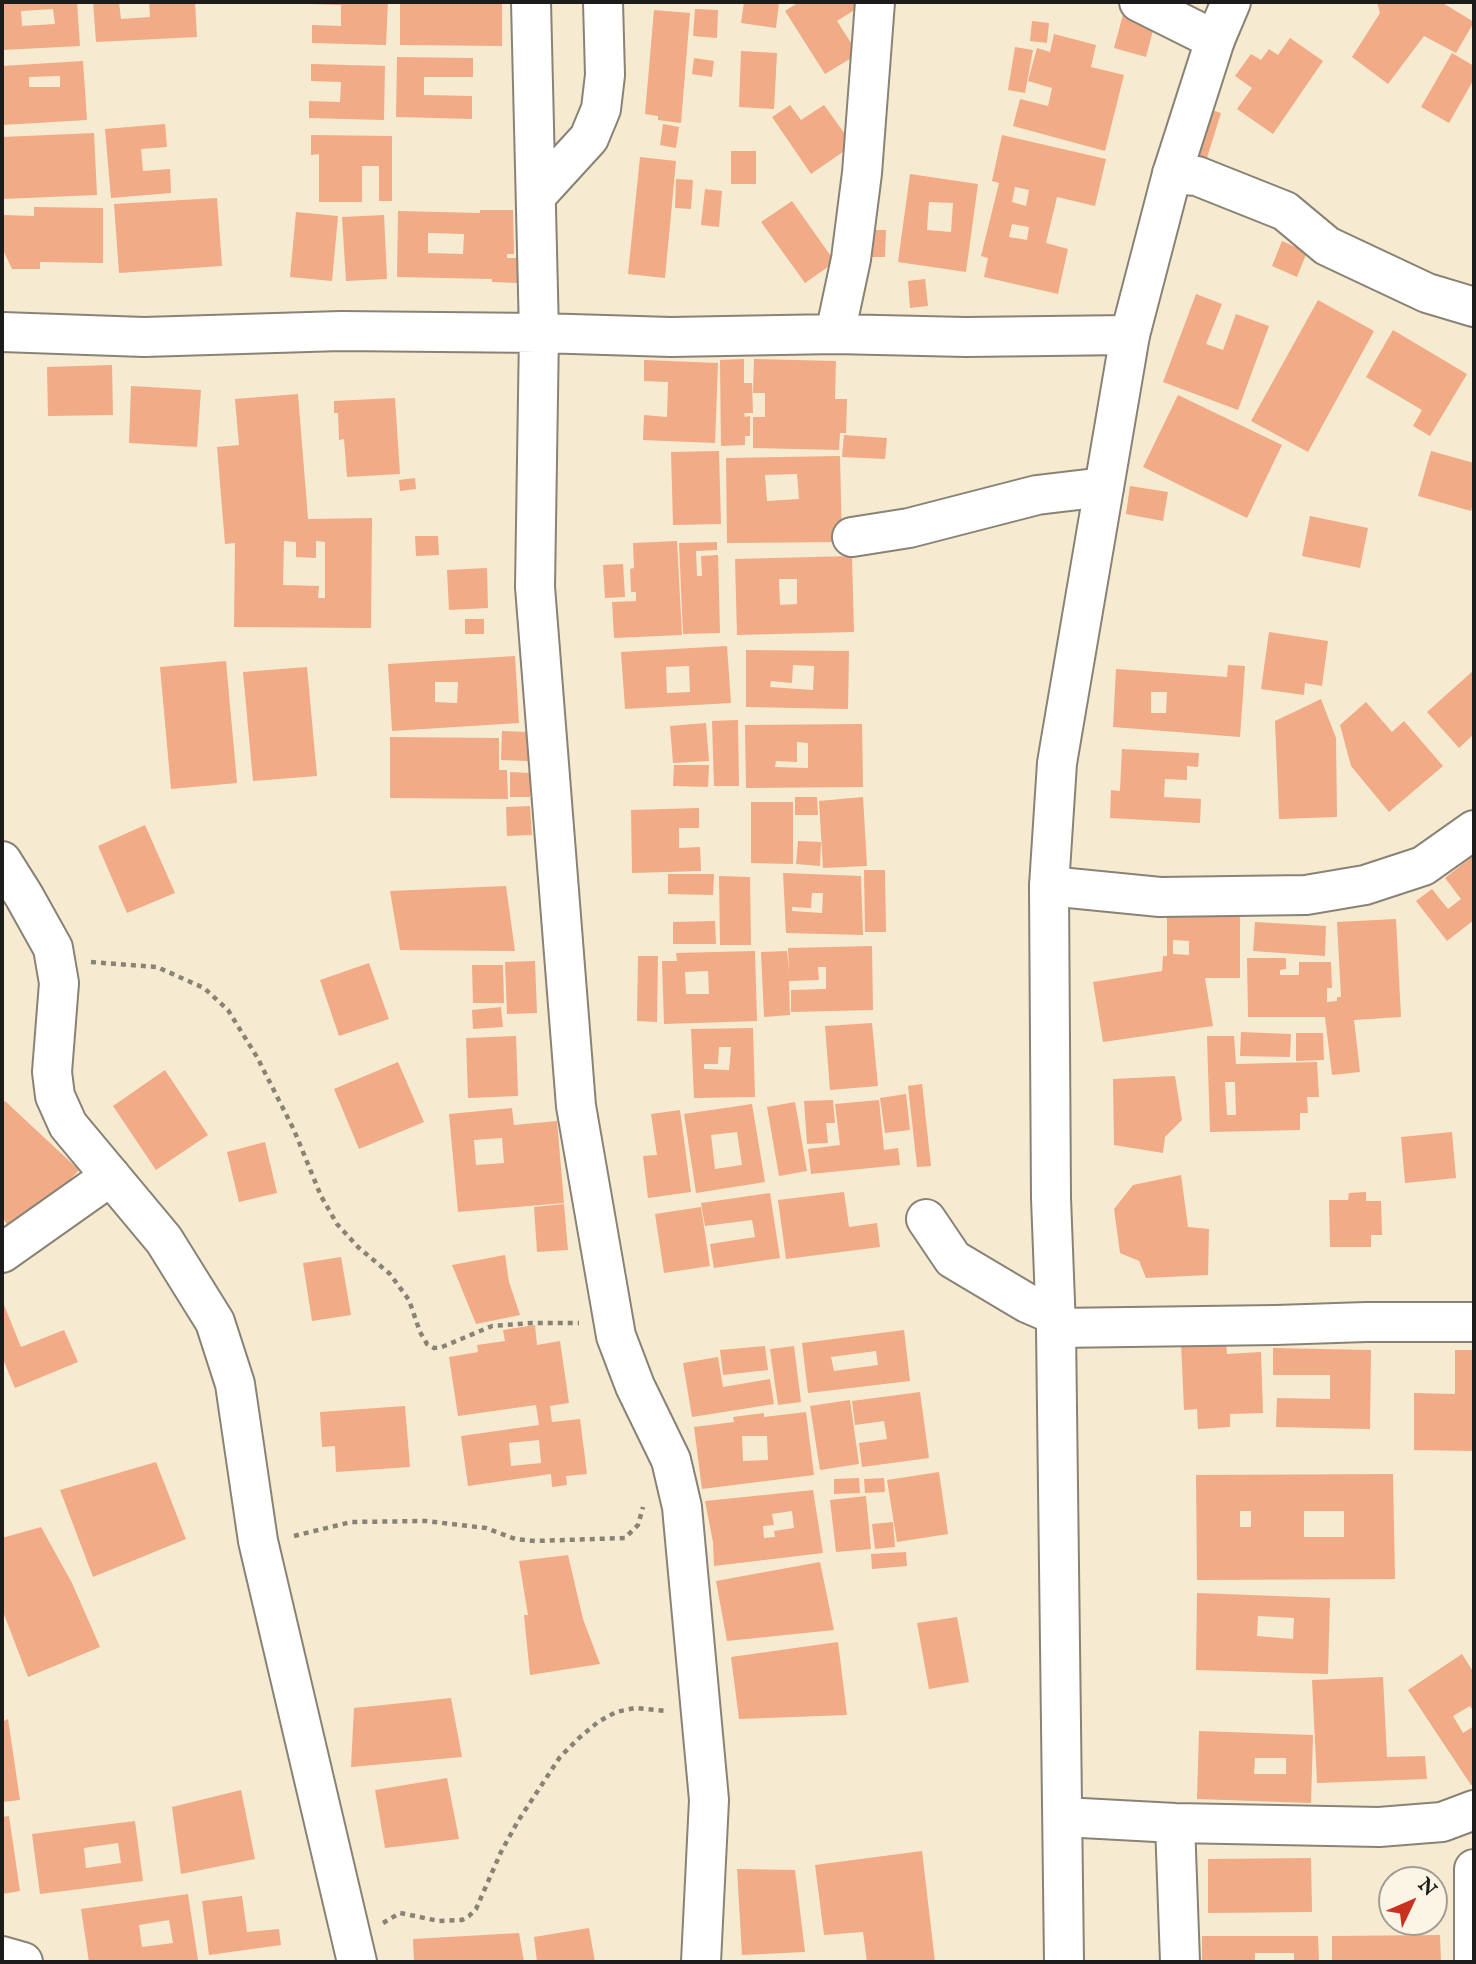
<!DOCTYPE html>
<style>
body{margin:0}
#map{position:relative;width:1476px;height:1964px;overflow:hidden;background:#f6ead1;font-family:"IM FELL English",serif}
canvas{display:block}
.frame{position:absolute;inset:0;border:4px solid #1c1c1c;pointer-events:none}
.north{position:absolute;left:1378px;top:1866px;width:70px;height:70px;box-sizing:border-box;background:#fcf5e5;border:2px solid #a29e95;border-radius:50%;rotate:46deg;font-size:19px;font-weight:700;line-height:28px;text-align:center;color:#1c1c1c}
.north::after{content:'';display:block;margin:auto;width:24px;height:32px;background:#c8321e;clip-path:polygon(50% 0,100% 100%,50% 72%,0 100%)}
</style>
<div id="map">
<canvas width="1476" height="1964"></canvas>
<div class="frame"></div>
<div class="north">N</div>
</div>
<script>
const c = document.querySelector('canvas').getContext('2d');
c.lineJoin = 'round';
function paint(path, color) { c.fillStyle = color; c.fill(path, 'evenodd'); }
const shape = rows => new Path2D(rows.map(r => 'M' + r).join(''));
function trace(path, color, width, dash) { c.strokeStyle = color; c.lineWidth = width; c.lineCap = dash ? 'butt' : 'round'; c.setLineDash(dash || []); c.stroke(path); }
paint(shape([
 [2,2,77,2,80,46,2,50],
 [53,9,55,24,22,26,21,11],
 [93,2,119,2,121,19,150,17,149,2,195,2,197,37,96,42],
 [310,2,388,2,386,45,312,43,312,25,341,26,341,5,310,4],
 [400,2,502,2,502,46,400,45],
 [744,2,779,2,776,28,741,23],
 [799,2,862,2,864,4,837,21,858,54,825,74,785,11],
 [1377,2,1441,2,1474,22,1456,53,1424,36,1388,84,1352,57,1380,13],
 [1125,7,1157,15,1146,57,1114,48],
 [695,9,718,10,717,38,693,36],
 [654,10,690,13,681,123,658,120,658,116,645,114],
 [1032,21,1049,23,1047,43,1030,41],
 [1054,34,1096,45,1091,67,1124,75,1105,151,1013,126,1020,99,1048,106,1052,88,1028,81,1037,48,1050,52],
 [1290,38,1323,61,1273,134,1237,109,1252,88,1235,76,1251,54,1261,60,1269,49,1278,55],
 [1015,47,1033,50,1025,93,1008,90],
 [741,51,777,53,774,109,739,107],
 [1452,53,1474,66,1474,79,1449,123,1421,107],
 [397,57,473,58,473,77,424,77,424,95,472,96,472,119,396,117],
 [694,58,714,61,712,77,692,74],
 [83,61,87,120,2,125,2,66],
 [60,76,60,87,29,87,29,77],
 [311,64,385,66,384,120,309,118,309,101,340,102,341,82,311,81],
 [790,105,801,120,824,105,853,145,811,174,772,117],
 [1199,106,1221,113,1206,161,1183,153],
 [165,124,167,147,141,149,143,171,170,169,171,193,111,198,105,129],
 [663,124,679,127,676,148,660,145],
 [94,133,97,195,2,199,2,137],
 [311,135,392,136,392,201,379,201,379,166,362,166,362,202,319,202,319,154,311,155],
 [1002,135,1106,159,1095,206,1057,197,1046,243,1068,249,1058,294,984,277,988,258,981,256,999,183,992,181],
 [1015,187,1029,190,1026,206,1012,202],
 [1012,224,1029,227,1027,240,1009,237],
 [731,151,756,151,756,184,731,184],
 [640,157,676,161,665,278,628,274],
 [910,174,978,184,966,272,898,262],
 [929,202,953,203,951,232,927,230],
 [676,179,693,180,691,209,675,208],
 [705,189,722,191,719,227,701,225],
 [217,198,222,266,119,273,114,204],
 [792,201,835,262,805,283,761,222],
 [34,207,103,208,103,263,40,262,40,269,12,269,4,252,4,215,34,216],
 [480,210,513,210,514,254,507,254,507,258,517,258,517,283,492,282,492,279,397,277,398,211,480,213],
 [428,233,464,234,463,254,428,253],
 [296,212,338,216,332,281,290,277],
 [384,215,387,279,346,281,342,217],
 [867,230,886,230,885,257,866,257],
 [1282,241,1307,252,1297,277,1272,266],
 [925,279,928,306,910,308,908,281],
 [1196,294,1222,304,1206,344,1223,350,1236,314,1269,326,1238,410,1163,382],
 [1318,300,1374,331,1308,452,1251,421],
 [1393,330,1467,374,1430,436,1413,426,1422,410,1366,377],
 [744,359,744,383,752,383,753,413,744,413,745,417,750,416,750,436,745,436,745,445,721,446,720,360],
 [754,359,836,361,835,399,847,399,846,433,840,433,839,450,753,448,753,417,765,417,765,393,753,393],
 [644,360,718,363,715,443,643,440,644,415,667,417,668,382,644,381],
 [112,365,113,415,48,416,47,367],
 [131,386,201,390,197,447,129,443],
 [298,394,308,519,372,518,371,628,234,627,235,543,225,544,217,447,239,445,235,399],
 [284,541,296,542,296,557,316,558,316,541,325,542,325,598,318,598,319,586,283,585],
 [1178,395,1282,445,1247,518,1143,467],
 [395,398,400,474,347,477,344,439,339,440,338,413,334,413,334,401],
 [844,435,887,438,885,459,842,457],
 [719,451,721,524,673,525,671,452],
 [1431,451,1474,463,1474,500,1471,511,1418,496],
 [840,456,842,542,727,543,726,458],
 [797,474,799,499,767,501,765,475],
 [415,478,416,489,400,491,399,480],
 [1130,486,1168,492,1163,521,1126,514],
 [1310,516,1368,528,1360,568,1302,556],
 [415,536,438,536,439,555,416,556],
 [677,541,682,635,614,638,612,602,636,601,636,592,631,592,630,569,634,568,633,543],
 [717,542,717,550,696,551,697,576,702,576,701,556,718,555,720,633,683,634,679,543],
 [852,556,854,632,737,635,735,559],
 [779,579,797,579,797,604,780,605],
 [623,564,625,597,605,598,603,565],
 [487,568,488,608,449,610,447,570],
 [465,619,484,619,484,634,465,634],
 [1269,632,1328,641,1322,686,1305,683,1304,695,1261,689],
 [727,646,731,703,625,709,621,652],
 [689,666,690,692,667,693,666,667],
 [746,650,849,651,848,709,746,707],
 [793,665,814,666,813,690,770,687,771,681,792,683],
 [515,656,519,723,392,731,388,664],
 [435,682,458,682,457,703,435,702],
 [226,661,237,783,171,789,160,667],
 [1228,665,1245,666,1240,737,1113,727,1116,669,1227,677],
 [1151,692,1167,692,1166,713,1151,713],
 [307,667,317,776,253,781,243,672],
 [1474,670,1474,734,1459,748,1427,712],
 [1321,699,1336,738,1337,817,1279,819,1275,721],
 [1366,702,1392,732,1404,721,1443,766,1389,812,1351,766,1340,725],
 [738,720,739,786,714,786,712,721],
 [706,723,709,761,673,763,670,726],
 [862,724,863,787,746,788,745,725],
 [797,742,808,743,808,768,775,767,776,761,797,762],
 [502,731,529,732,528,761,501,760],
 [390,737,499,738,499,770,507,770,508,799,390,798],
 [1122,749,1199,753,1198,767,1187,766,1187,780,1165,779,1164,797,1201,799,1200,823,1110,818,1111,790,1120,791],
 [674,765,709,765,708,787,673,786],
 [510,772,531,773,530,797,510,797],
 [795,797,817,797,818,815,795,815],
 [863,797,867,866,823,868,819,801],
 [751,802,793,802,793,864,751,863],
 [530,806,532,835,507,836,506,807],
 [699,808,699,828,679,828,679,848,700,847,701,871,632,873,631,810],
 [145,825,175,893,127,913,98,846],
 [798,841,821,842,820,866,796,864],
 [1474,855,1474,920,1447,941,1416,901,1432,889,1448,909,1461,899,1445,878],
 [864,870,885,870,886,932,865,932],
 [783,873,861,876,863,935,786,933],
 [812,893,823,893,822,913,792,911,792,907,811,908],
 [668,874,714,874,713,895,668,894],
 [719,876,750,877,751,945,720,945],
 [506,886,515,951,400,950,390,891],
 [1167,916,1240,916,1240,978,1205,978,1213,1026,1103,1042,1093,982,1162,971,1163,956,1167,956],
 [1173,940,1189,941,1189,955,1173,954],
 [1396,919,1401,1017,1354,1020,1360,1072,1332,1075,1325,1017,1248,1017,1247,958,1286,958,1286,969,1280,970,1280,975,1299,975,1299,962,1331,962,1332,988,1327,988,1327,1002,1337,1001,1337,997,1341,997,1337,922],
 [715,921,716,944,673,944,673,922],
 [1255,922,1326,926,1325,956,1253,951],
 [872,946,873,1010,791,1012,791,990,826,989,826,967,818,967,819,980,789,981,790,1015,764,1017,761,952,787,951,789,972,788,948],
 [755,951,757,1021,664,1024,662,961,677,961,676,953],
 [708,971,709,994,686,994,685,972],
 [638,956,658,956,657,1022,637,1021],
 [535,961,537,1013,507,1014,505,962],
 [369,963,389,1019,339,1036,320,980],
 [472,965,503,965,504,1003,473,1003],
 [501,1007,503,1027,473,1029,472,1010],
 [872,1023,878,1086,830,1090,825,1026],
 [753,1028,755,1097,694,1098,691,1029],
 [719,1047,731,1047,729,1070,704,1069,704,1064,718,1064],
 [1241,1032,1291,1034,1290,1057,1240,1056],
 [1296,1033,1323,1033,1324,1060,1296,1061],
 [516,1036,518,1096,468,1098,466,1038],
 [1207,1036,1234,1036,1236,1064,1317,1062,1319,1097,1307,1097,1308,1113,1300,1113,1300,1130,1210,1132],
 [1225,1082,1235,1082,1236,1115,1227,1115],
 [398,1062,424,1122,359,1149,334,1089],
 [165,1070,208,1135,156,1170,113,1106],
 [1175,1076,1182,1120,1165,1137,1163,1153,1114,1145,1113,1079],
 [922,1084,931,1166,917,1167,908,1086],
 [906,1094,910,1130,885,1133,880,1098],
 [833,1100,835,1123,826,1123,828,1143,807,1144,804,1101],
 [879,1100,884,1150,898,1148,900,1165,811,1174,808,1149,840,1145,835,1104],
 [5,1101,79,1170,42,1210,10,1230,2,1216,2,1104],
 [795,1102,807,1171,779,1176,767,1107],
 [752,1104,765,1182,696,1193,684,1114],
 [737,1132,742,1165,715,1169,711,1135],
 [512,1108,514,1125,557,1121,564,1203,458,1212,449,1114],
 [502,1138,504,1163,476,1165,474,1140],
 [680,1110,691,1192,648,1198,643,1156,657,1155,651,1114],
 [1452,1132,1456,1178,1405,1183,1401,1137],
 [265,1142,277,1193,239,1202,227,1152],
 [1181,1175,1188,1227,1209,1229,1208,1275,1146,1278,1139,1261,1120,1253,1114,1209,1133,1185],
 [844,1192,849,1227,877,1223,880,1247,786,1259,778,1200],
 [1366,1192,1366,1201,1381,1201,1382,1235,1371,1235,1371,1247,1330,1247,1329,1200,1348,1200,1349,1193],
 [770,1193,780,1258,714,1268,710,1244,755,1237,752,1220,705,1226,701,1203],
 [564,1204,568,1250,537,1252,534,1207],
 [701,1207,710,1266,664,1273,655,1214],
 [505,1255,509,1282,520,1315,476,1324,452,1265],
 [341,1257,351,1315,312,1321,303,1263],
 [2,1300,21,1347,64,1330,78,1362,15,1388,2,1357],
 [535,1325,537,1345,560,1341,569,1403,550,1406,552,1422,580,1419,587,1474,566,1476,567,1485,552,1487,551,1474,468,1486,461,1436,539,1425,536,1405,458,1416,449,1357,478,1352,477,1345,505,1341,503,1330],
 [539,1440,541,1463,511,1466,509,1443],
 [904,1330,910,1381,808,1393,802,1343],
 [876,1351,878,1365,834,1371,831,1357],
 [1226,1341,1227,1354,1261,1352,1263,1413,1230,1414,1230,1427,1198,1429,1197,1409,1184,1410,1181,1343],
 [765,1346,768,1370,723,1375,720,1350],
 [794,1346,801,1402,778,1405,770,1349],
 [1273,1348,1371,1350,1370,1429,1276,1427,1277,1398,1330,1399,1330,1375,1273,1375],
 [1455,1350,1474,1350,1474,1451,1414,1450,1414,1393,1455,1394],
 [718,1357,723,1387,770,1379,774,1404,692,1417,683,1363],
 [920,1392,929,1458,862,1467,859,1443,887,1439,884,1421,855,1425,852,1401],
 [850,1400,859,1464,820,1470,810,1406],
 [405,1406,410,1467,336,1472,335,1446,322,1447,320,1412],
 [806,1412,814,1475,702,1489,694,1427,734,1422,733,1417,764,1413,764,1417],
 [742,1436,767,1436,768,1460,743,1461],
 [156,1462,186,1539,93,1577,60,1490],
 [939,1472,948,1534,897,1542,887,1480],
 [1393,1474,1395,1579,1197,1580,1196,1475],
 [1240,1511,1251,1511,1251,1527,1240,1527],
 [1304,1511,1344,1511,1344,1537,1304,1537],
 [859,1478,860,1493,834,1494,834,1479],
 [884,1478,885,1492,865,1493,864,1479],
 [813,1490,823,1553,714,1566,713,1542,705,1501],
 [792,1511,794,1528,774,1531,775,1537,764,1538,763,1526,774,1525,772,1514],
 [866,1496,871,1549,836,1552,830,1500],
 [893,1522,895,1547,875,1549,872,1524],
 [41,1527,72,1583,100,1647,28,1677,2,1609,2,1538],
 [906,1552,907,1566,872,1569,871,1554],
 [568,1555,583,1619,600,1664,530,1675,524,1615,528,1615,519,1561],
 [820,1562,834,1630,727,1641,716,1581],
 [1197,1593,1330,1598,1328,1674,1196,1670],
 [1258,1616,1294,1618,1293,1639,1257,1636],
 [957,1617,969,1682,929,1689,917,1623],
 [838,1642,847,1715,739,1719,731,1657],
 [1462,1654,1474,1673,1474,1712,1470,1706,1453,1716,1463,1733,1474,1726,1474,1784,1471,1785,1408,1690],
 [1383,1677,1387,1757,1425,1756,1427,1779,1317,1783,1312,1680],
 [451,1698,462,1757,351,1767,354,1708],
 [8,1719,20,1800,2,1802,2,1722],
 [1199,1731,1313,1735,1311,1803,1197,1799],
 [1255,1758,1286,1758,1286,1774,1254,1774],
 [447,1778,459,1839,385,1848,375,1790],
 [241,1790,255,1859,181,1874,172,1807],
 [9,1816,20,1891,2,1894,2,1817],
 [135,1821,143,1881,40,1894,32,1834],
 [118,1843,121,1863,86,1868,84,1848],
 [922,1851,935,1962,867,1962,863,1932,824,1935,815,1865],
 [1311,1858,1312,1912,1208,1913,1208,1859],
 [737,1869,795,1870,805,1952,742,1955],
 [188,1894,198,1960,178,1962,89,1962,81,1909],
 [169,1920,173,1943,142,1947,139,1925],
 [242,1896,247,1932,279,1929,281,1945,209,1955,202,1901],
 [589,1928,595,1962,537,1962,534,1937],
 [519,1933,524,1962,414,1962,413,1939],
 [1440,1935,1441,1962,1376,1960,1376,1962,1332,1962,1332,1936],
 [1202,1936,1318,1936,1319,1962,1294,1962,1294,1953,1255,1953,1255,1962,1202,1962]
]), '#f1ab86');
const minor = shape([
 [531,2,539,333,535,587,576,1106,616,1336,635,1386,671,1460,682,1507,709,1800,701,1962],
 [1139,2,1215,40],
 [1172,174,1197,176,1285,211,1327,246,1427,293,1474,307],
 [536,196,589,138,601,109,605,75,603,2],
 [2,332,144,337,341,331,539,333,671,337,835,334,966,337,1130,335],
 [835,334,851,259,862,173,875,2],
 [852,537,909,528,1037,495,1104,487],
 [2,861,24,896,53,948,59,983,52,1072,55,1096,68,1125,164,1240,215,1322,235,1384,258,1541,357,1962],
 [1049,886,1160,897,1306,895,1365,885,1423,866,1474,830],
 [926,1219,953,1259,1027,1303,1055,1315],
 [2,1253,111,1176],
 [1056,1328,1276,1325,1366,1322,1474,1322],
 [1063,1817,1175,1823,1379,1827,1442,1822,1474,1810],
 [1175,1823,1180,1962],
 [2,1956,23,1962],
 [1474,1962,1474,1869]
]);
const tertiary = shape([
 [1064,1962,1056,1328,1051,1198,1049,886,1057,763,1130,335,1172,174,1215,40,1231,2]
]);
trace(minor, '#898376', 42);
trace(tertiary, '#898376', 42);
trace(shape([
 [91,962,157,967,204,988,228,1010,257,1057,294,1130,321,1196,337,1224,358,1247,390,1274,409,1300,420,1332,427,1344,434,1348,442,1347,492,1326,531,1323,579,1323],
 [294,1536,351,1522,426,1521,486,1528,515,1539,535,1541,625,1538,638,1525,643,1507],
 [383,1923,400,1913,439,1921,462,1920,469,1916,476,1909,501,1852,518,1821,560,1757,579,1738,598,1722,616,1712,635,1708,666,1711]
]), '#898376', 4.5, [5, 5]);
trace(minor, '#fff', 38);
trace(tertiary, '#fff', 38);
</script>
